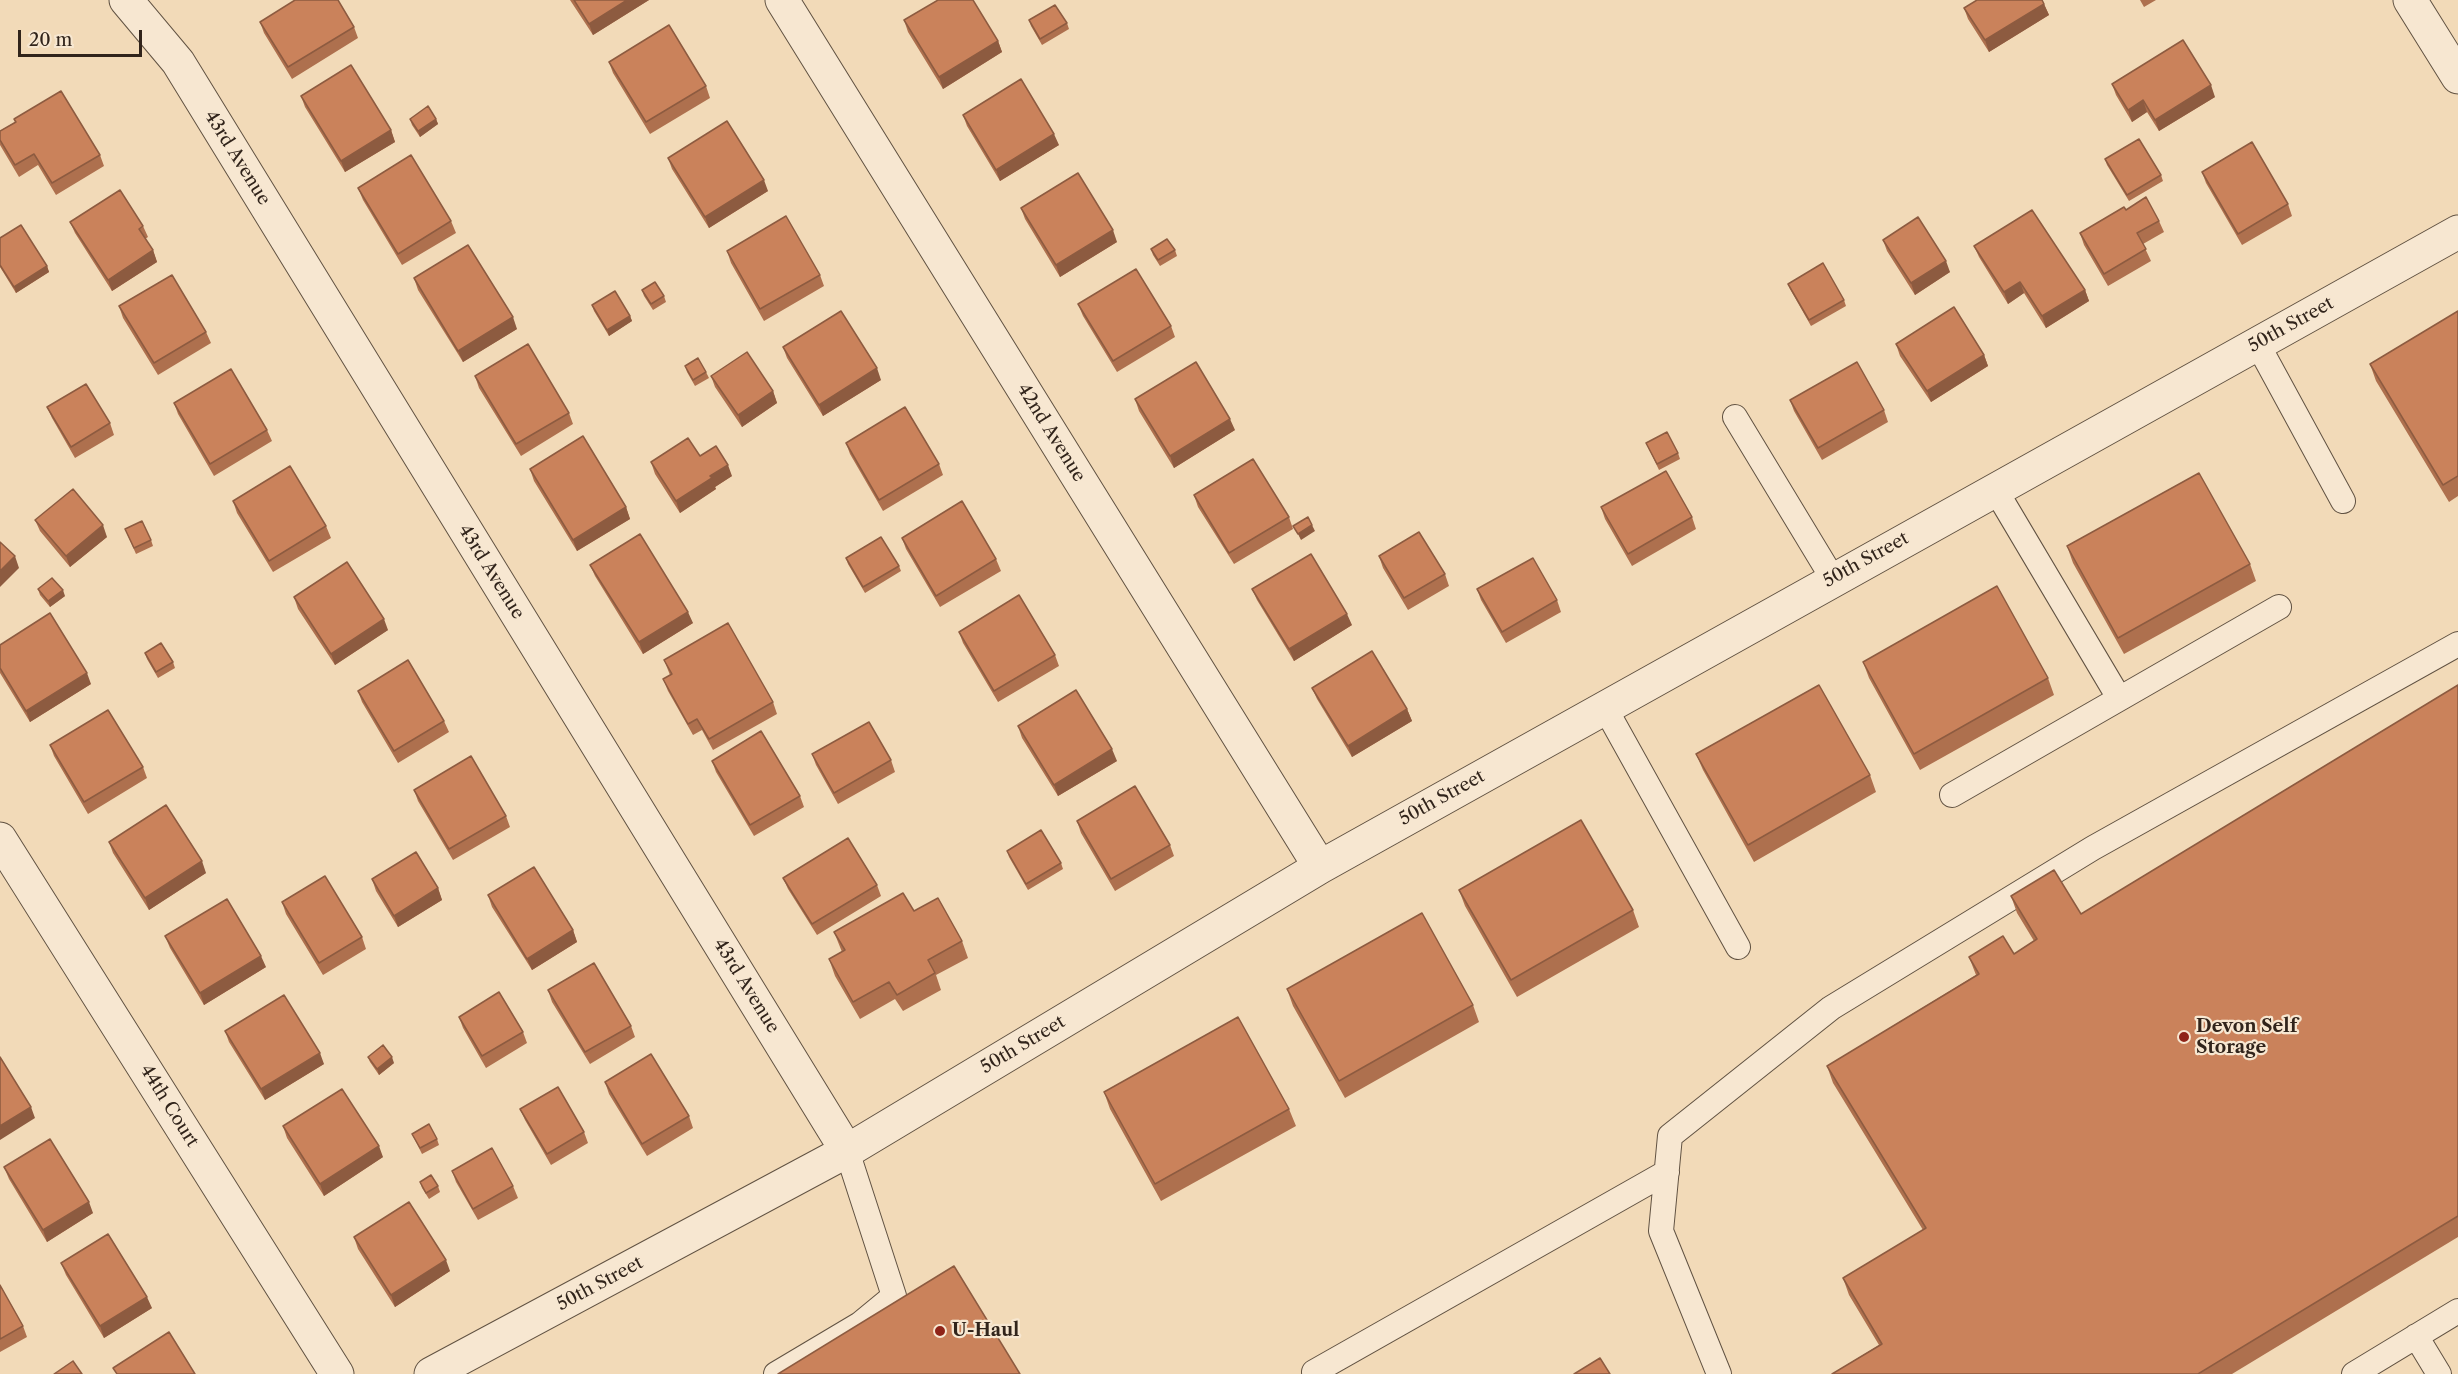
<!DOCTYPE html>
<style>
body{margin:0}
#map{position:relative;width:2458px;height:1374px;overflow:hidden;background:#f2dab8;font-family:"Libre Caslon Text",serif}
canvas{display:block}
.scale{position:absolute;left:18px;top:30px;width:124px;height:27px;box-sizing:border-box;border:3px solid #31241b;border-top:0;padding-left:8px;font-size:18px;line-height:21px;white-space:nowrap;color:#31241b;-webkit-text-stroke:4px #f7e7d1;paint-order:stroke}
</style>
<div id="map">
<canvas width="2458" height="1374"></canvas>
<div class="scale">20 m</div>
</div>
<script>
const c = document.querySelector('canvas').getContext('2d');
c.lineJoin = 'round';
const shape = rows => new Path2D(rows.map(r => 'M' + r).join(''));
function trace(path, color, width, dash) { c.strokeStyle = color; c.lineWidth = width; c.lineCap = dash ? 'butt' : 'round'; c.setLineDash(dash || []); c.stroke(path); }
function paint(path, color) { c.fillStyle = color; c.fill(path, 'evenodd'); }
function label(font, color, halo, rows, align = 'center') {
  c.font = font + ' "Libre Caslon Text",serif'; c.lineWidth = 4.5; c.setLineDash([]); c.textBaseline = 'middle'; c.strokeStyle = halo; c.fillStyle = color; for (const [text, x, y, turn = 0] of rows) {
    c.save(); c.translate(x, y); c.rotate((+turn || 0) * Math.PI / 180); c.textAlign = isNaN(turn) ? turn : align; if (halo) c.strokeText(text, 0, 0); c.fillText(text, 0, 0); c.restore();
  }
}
const lane = shape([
 [2257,343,2343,501],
 [1735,417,1833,579],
 [1995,489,2119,698],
 [1604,706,1738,947],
 [1952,795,2279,607],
 [2416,1336,2439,1374],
 [1314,1372,1667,1172],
 [776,1374,860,1324,894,1296,847,1151],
 [1719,1374,1661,1231,1670,1136,1831,1008,2093,848,2458,644],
 [2354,1374,2458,1311]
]);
const street = shape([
 [126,0,178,62,847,1151],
 [782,0,1320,867],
 [2410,0,2458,77],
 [0,839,337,1374],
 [431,1374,847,1151,1320,867,2458,232]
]);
trace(lane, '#615242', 26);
trace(street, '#615242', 35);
trace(lane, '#f7e7d1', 24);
trace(street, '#f7e7d1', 33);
paint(shape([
 [570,0,649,0,593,35],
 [2140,0,2156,0,2144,7],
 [2044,4,2049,15,1989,52,1968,19,1964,8],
 [904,20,998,41,1002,52,943,89,908,32],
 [1029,20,1067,23,1069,29,1042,45,1031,26],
 [260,22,354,27,358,38,292,79,264,33],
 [609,62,706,86,710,98,650,134,613,73],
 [2112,84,2215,97,2159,131,2147,112,2132,122,2116,95],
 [301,96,391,130,395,142,345,172,305,107],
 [963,115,1059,145,1000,181,967,126],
 [14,119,100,155,104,166,56,195,38,165,19,177,0,145,0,131,15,122],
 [410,119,436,119,438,124,420,137,412,125],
 [668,158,768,191,709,228,672,169],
 [2105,159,2161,175,2163,181,2129,201,2107,165],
 [2202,172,2288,204,2292,216,2242,245,2206,183],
 [358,188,451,221,456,233,402,265,363,200],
 [1021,208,1117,242,1060,277,1025,219],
 [2126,210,2159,221,2164,232,2143,244,2151,261,2108,286,2084,245,2080,233],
 [70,222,143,226,148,237,145,239,153,250,157,262,112,291,75,233],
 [0,238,47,266,49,272,16,293,0,267],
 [1883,240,1950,272,1915,295,1887,251],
 [1974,246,2085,290,2089,301,2046,328,2024,293,2008,304,1979,257],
 [1151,249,1175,250,1177,256,1160,266,1153,255],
 [727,251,820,275,824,286,764,321,731,263],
 [414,278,517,329,463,362,418,290],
 [1788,284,1844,300,1846,306,1811,326,1790,289],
 [642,290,664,296,666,302,653,310,644,296],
 [1078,304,1171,326,1175,337,1117,372,1083,316],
 [592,305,630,316,632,321,609,336,594,311],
 [119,306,206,332,211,343,158,375,123,318],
 [2458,311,2458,496,2449,502,2376,381,2370,364],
 [1896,344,1984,355,1988,366,1931,402,1900,356],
 [783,347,881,380,823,416,787,358],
 [685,366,706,372,709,378,695,386,687,372],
 [475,376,569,413,573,424,521,456,479,388],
 [711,376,773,391,777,403,742,427,715,387],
 [1135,399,1235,430,1174,468,1139,411],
 [1790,400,1884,410,1888,422,1822,460,1794,411],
 [174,403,267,430,272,441,214,476,178,414],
 [47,407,110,423,114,435,75,458,52,418],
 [846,443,939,464,943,475,883,511,850,454],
 [1646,443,1678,453,1680,459,1659,470],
 [651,462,732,476,715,487,716,489,680,513,655,474],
 [530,469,626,507,630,519,577,551,534,481],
 [1194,495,1289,517,1293,529,1234,564,1198,507],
 [233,501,326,526,331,538,273,572,237,513],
 [1601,507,1692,517,1696,529,1632,566,1605,519],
 [35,520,107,537,70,567,40,531],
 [125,529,151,540,153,546,136,554],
 [902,538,996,559,1001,571,940,607,906,549],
 [2067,546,2250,564,2256,581,2124,654,2073,563],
 [1379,556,1445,574,1449,586,1408,610,1383,568],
 [846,558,899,566,901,571,865,593,848,564],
 [590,565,693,623,643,654,595,576],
 [38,589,65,596,50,607,40,595],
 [1252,589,1352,625,1294,661,1257,600],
 [1477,589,1557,600,1561,612,1506,643,1481,600],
 [294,597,388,630,335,665,298,609],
 [959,632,1055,655,1059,666,998,702,963,643],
 [0,645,91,684,30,722,0,673],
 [145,653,173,662,175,668,158,678,147,659],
 [664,660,773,702,777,714,713,750,702,730,693,735,668,691,663,679,670,675],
 [1863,662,2048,678,2054,695,1920,770,1869,678],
 [2458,685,2458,1237,2232,1374,1832,1374,1879,1345,1849,1295,1843,1278,1923,1230,1833,1083,1827,1066,1976,975,1969,957,2014,954,2034,941,2017,913,2011,896,2081,914],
 [1312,688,1407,709,1412,721,1352,757,1317,699],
 [358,691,444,721,449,732,398,763,362,702],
 [1018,726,1117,761,1058,796,1022,738],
 [50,745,143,767,147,778,88,814,54,756],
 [812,754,891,760,895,772,838,804,816,765],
 [1696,754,1870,775,1876,792,1754,862,1703,770],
 [712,761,800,796,804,807,754,836,716,772],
 [414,790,506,816,510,827,453,860,418,801],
 [1077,821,1170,845,1174,856,1115,891,1081,833],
 [109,842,206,873,149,910,113,853],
 [1007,851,1061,863,1063,869,1028,890,1009,857],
 [783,878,877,885,881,896,817,935,788,889],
 [372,879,438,888,442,900,398,927,376,891],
 [1459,890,1633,910,1639,927,1517,997,1465,906],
 [488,895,573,930,577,942,532,970,492,907],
 [282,902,362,937,366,949,323,975,286,914],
 [914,911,962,941,968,958,936,975,941,990,903,1011,895,999,860,1019,835,976,829,959,842,952,834,932],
 [165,936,266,967,204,1005,170,948],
 [1287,989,1473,1005,1479,1022,1345,1098,1293,1006],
 [548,990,631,1026,635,1037,590,1064,552,1002],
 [459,1017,523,1032,527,1043,486,1068,463,1028],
 [225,1031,324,1064,265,1100,229,1042],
 [368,1057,394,1063,379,1075,370,1062],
 [605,1082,689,1116,693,1128,647,1156,609,1094],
 [1104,1092,1289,1109,1296,1126,1161,1201,1110,1109],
 [520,1109,584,1132,588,1143,551,1165,525,1120],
 [283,1126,383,1157,324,1196,287,1138],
 [412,1134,437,1139,439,1145,422,1154],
 [4,1167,93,1213,47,1242,9,1179],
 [452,1171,513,1186,518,1198,478,1220,456,1182],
 [420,1182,438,1186,440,1192,429,1199,422,1188],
 [354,1237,450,1271,395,1307,358,1249],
 [61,1263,152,1308,104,1338,66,1275],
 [0,1285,23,1326,27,1337,0,1352]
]), '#ae704e');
paint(shape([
 [627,0,649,0,593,35,589,24],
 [2044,4,2049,15,1989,52,1985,40],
 [998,41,1002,52,943,89,939,77],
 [2211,85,2215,97,2159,131,2155,120],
 [2143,100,2147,112,2132,122,2128,110],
 [436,119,438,124,420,137,418,131],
 [391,130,395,142,345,172,341,161],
 [1054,134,1059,145,1000,181,996,170],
 [764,180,768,191,709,228,705,217],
 [1113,230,1117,242,1060,277,1056,265],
 [153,250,157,262,112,291,108,280],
 [1946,261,1950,272,1915,295,1911,283],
 [47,266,49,272,16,293,14,287],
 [2020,282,2024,293,2008,304,2004,292],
 [2085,290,2089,301,2046,328,2042,316],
 [630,316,632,321,609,336,607,330],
 [513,317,517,329,463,362,458,351],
 [1984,355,1988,366,1931,402,1927,391],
 [877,368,881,380,823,416,819,405],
 [773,391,777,403,742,427,738,415],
 [1230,419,1235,430,1174,468,1170,456],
 [728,465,732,476,715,487,716,489,680,513,676,501,710,476],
 [626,507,630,519,577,551,573,540],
 [103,525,107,537,70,567,66,556],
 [1312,525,1315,531,1301,540,1298,534],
 [15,556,19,568,0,587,0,571],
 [63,590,65,596,50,607,48,601],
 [688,612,693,623,643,654,639,642],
 [1347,614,1352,625,1294,661,1289,649],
 [384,619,388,630,335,665,331,654],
 [87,673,91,684,30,722,26,711],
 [1407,709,1412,721,1352,757,1348,746],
 [1112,749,1117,761,1058,796,1054,785],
 [202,861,206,873,149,910,145,898],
 [438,888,442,900,398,927,394,916],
 [573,930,577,942,532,970,527,959],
 [261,956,266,967,204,1005,200,993],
 [320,1053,324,1064,265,1100,261,1089],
 [392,1057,394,1063,379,1075,377,1069],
 [31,1107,35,1118,0,1140,0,1126],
 [379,1146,383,1157,324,1196,320,1184],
 [89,1202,93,1213,47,1242,43,1230],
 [446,1260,450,1271,395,1307,391,1295],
 [147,1297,152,1308,104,1338,100,1326]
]), '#8d5b40');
const building = shape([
 [295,0,338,0,354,27,288,67,260,22,295,0],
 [574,0,627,0,589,24,574,0],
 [938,0,973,0,998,41,939,77,904,20,938,0],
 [1977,0,2042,0,2044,4,1985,40,1964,8,1977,0],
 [1055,5,1067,23,1040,39,1029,20,1055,5],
 [669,25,706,86,646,122,609,62,669,25],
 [2183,40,2211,85,2155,120,2143,100,2128,110,2112,84,2183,40],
 [351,65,391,130,341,161,301,96,351,65],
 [1021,79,1054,134,996,170,963,115,1021,79],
 [61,91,100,155,52,183,34,154,15,165,0,140,0,131,16,122,14,119,61,91],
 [428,106,436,119,418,131,410,119,428,106],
 [727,121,764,180,705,217,668,158,727,121],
 [2139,139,2161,175,2127,195,2105,159,2139,139],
 [2252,142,2288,204,2238,234,2202,172,2252,142],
 [411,155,451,221,398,254,358,188,411,155],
 [1078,173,1113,230,1056,265,1021,208,1078,173],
 [120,190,143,226,139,229,153,250,108,280,70,222,120,190],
 [2146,197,2159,221,2137,233,2146,249,2104,274,2080,233,2124,207,2126,210,2146,197],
 [2032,210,2085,290,2042,316,2020,282,2004,292,1974,246,2032,210],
 [786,216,820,275,760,309,727,251,786,216],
 [1918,217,1946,261,1911,283,1883,240,1918,217],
 [21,225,47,266,14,287,0,265,0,238,21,225],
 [1167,239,1175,250,1158,260,1151,249,1167,239],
 [468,245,513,317,458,351,414,278,468,245],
 [1823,263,1844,300,1809,320,1788,284,1823,263],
 [1136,269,1171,326,1113,361,1078,304,1136,269],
 [172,275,206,332,154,363,119,306,172,275],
 [655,282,664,296,651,304,642,290,655,282],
 [615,291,630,316,607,330,592,305,615,291],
 [1954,307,1984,355,1927,391,1896,344,1954,307],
 [841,311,877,368,819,405,783,347,841,311],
 [2458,311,2458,476,2443,485,2370,364,2458,311],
 [528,344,569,413,516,444,475,376,528,344],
 [747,352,773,391,738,415,711,376,747,352],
 [698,358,706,372,693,380,685,366,698,358],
 [1196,362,1230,419,1170,456,1135,399,1196,362],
 [1857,362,1884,410,1818,448,1790,400,1857,362],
 [231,369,267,430,210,464,174,403,231,369],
 [86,384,110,423,71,447,47,407,86,384],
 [905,407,939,464,879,500,846,443,905,407],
 [1667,432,1678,453,1657,464,1646,443,1667,432],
 [583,436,626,507,573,540,530,469,583,436],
 [688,438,700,456,716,446,728,465,710,476,712,478,676,501,651,462,688,438],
 [1253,459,1289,517,1229,553,1194,495,1253,459],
 [290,466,326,526,269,561,233,501,290,466],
 [1666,471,1692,517,1628,554,1601,507,1666,471],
 [2199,473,2250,564,2118,638,2067,546,2199,473],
 [73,489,103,525,66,556,35,520,73,489],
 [962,501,996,559,936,596,902,538,962,501],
 [1308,517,1312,525,1298,534,1293,526,1308,517],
 [142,521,151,540,134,548,125,529,142,521],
 [1419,532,1445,574,1404,598,1379,556,1419,532],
 [640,534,688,612,639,642,590,565,640,534],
 [881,537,899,566,863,587,846,558,881,537],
 [0,542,15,556,0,571,0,542],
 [1311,554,1347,614,1289,649,1252,589,1311,554],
 [1533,558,1557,600,1502,632,1477,589,1533,558],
 [347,562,384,619,331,654,294,597,347,562],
 [52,578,63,590,48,601,38,589,52,578],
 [1997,586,2048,678,1914,754,1863,662,1997,586],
 [1019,595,1055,655,994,691,959,632,1019,595],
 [50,613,87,673,26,711,0,668,0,645,50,613],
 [728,623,773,702,709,739,697,719,688,724,663,679,672,674,664,660,728,623],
 [161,643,173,662,156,672,145,653,161,643],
 [1372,651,1407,709,1348,746,1312,688,1372,651],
 [408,660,444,721,394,751,358,691,408,660],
 [1819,685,1870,775,1748,845,1696,754,1819,685],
 [2458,685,2458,1216,2198,1374,1832,1374,1882,1344,1843,1278,1926,1228,1827,1066,1979,974,1969,957,2003,936,2014,954,2037,939,2011,896,2054,870,2081,914,2458,685],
 [1076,690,1112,749,1054,785,1018,726,1076,690],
 [108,710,143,767,84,802,50,745,108,710],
 [869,722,891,760,834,793,812,754,869,722],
 [761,731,800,796,750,825,712,761,761,731],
 [471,756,506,816,449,849,414,790,471,756],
 [1135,786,1170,845,1111,879,1077,821,1135,786],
 [166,805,202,861,145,898,109,842,166,805],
 [1581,820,1633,910,1511,980,1459,890,1581,820],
 [1041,830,1061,863,1026,884,1007,851,1041,830],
 [848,838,877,885,812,924,783,878,848,838],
 [416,852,438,888,394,916,372,879,416,852],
 [534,867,573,930,527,959,488,895,534,867],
 [325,876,362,937,319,963,282,902,325,876],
 [903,893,914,911,938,898,962,941,928,960,935,973,897,995,889,982,853,1002,829,959,845,950,834,932,903,893],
 [227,899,261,956,200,993,165,936,227,899],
 [1422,913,1473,1005,1339,1081,1287,989,1422,913],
 [594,963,631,1026,585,1052,548,990,594,963],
 [499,992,523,1032,482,1056,459,1017,499,992],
 [284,995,320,1053,261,1089,225,1031,284,995],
 [1238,1017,1289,1109,1155,1184,1104,1092,1238,1017],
 [383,1045,392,1057,377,1069,368,1057,383,1045],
 [651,1054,689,1116,642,1144,605,1082,651,1054],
 [0,1057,31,1107,0,1126,0,1057],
 [558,1087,584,1132,547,1154,520,1109,558,1087],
 [342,1089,379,1146,320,1184,283,1126,342,1089],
 [429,1124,437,1139,420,1148,412,1134,429,1124],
 [50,1139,89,1202,43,1230,4,1167,50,1139],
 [492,1148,513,1186,473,1209,452,1171,492,1148],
 [431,1175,438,1186,426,1193,420,1182,431,1175],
 [409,1202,446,1260,391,1295,354,1237,409,1202],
 [108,1234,147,1297,100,1326,61,1263,108,1234],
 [954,1266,1020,1374,778,1374,954,1266],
 [0,1285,23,1326,0,1339,0,1285],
 [169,1332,195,1374,117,1374,113,1368,169,1332],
 [1600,1358,1610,1374,1574,1374,1600,1358],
 [73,1361,82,1374,54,1374,73,1361]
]);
paint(building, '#ca825b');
trace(building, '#8d5b40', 1.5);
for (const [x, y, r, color] of [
 [2184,1037,6,"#8f2418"],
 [940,1331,6,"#8f2418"]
]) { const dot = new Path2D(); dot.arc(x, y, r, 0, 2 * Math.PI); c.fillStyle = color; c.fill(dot); trace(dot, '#f7e7d1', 2); }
label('18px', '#31241b', '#f7e7d1', [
 ["43rd Avenue",237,158,58],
 ["50th Street",2291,325,-29],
 ["42nd Avenue",1051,433,58],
 ["50th Street",1866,560,-29],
 ["43rd Avenue",491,572,58],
 ["50th Street",1442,798,-29],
 ["43rd Avenue",746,986,58],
 ["50th Street",1023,1045,-31],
 ["44th Court",169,1106,58],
 ["50th Street",600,1284,-28]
]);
label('bold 18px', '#31241b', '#f7e7d1', [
 ["Devon Self",2196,1027],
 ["Storage",2196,1048],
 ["U-Haul",952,1331]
], 'left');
</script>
